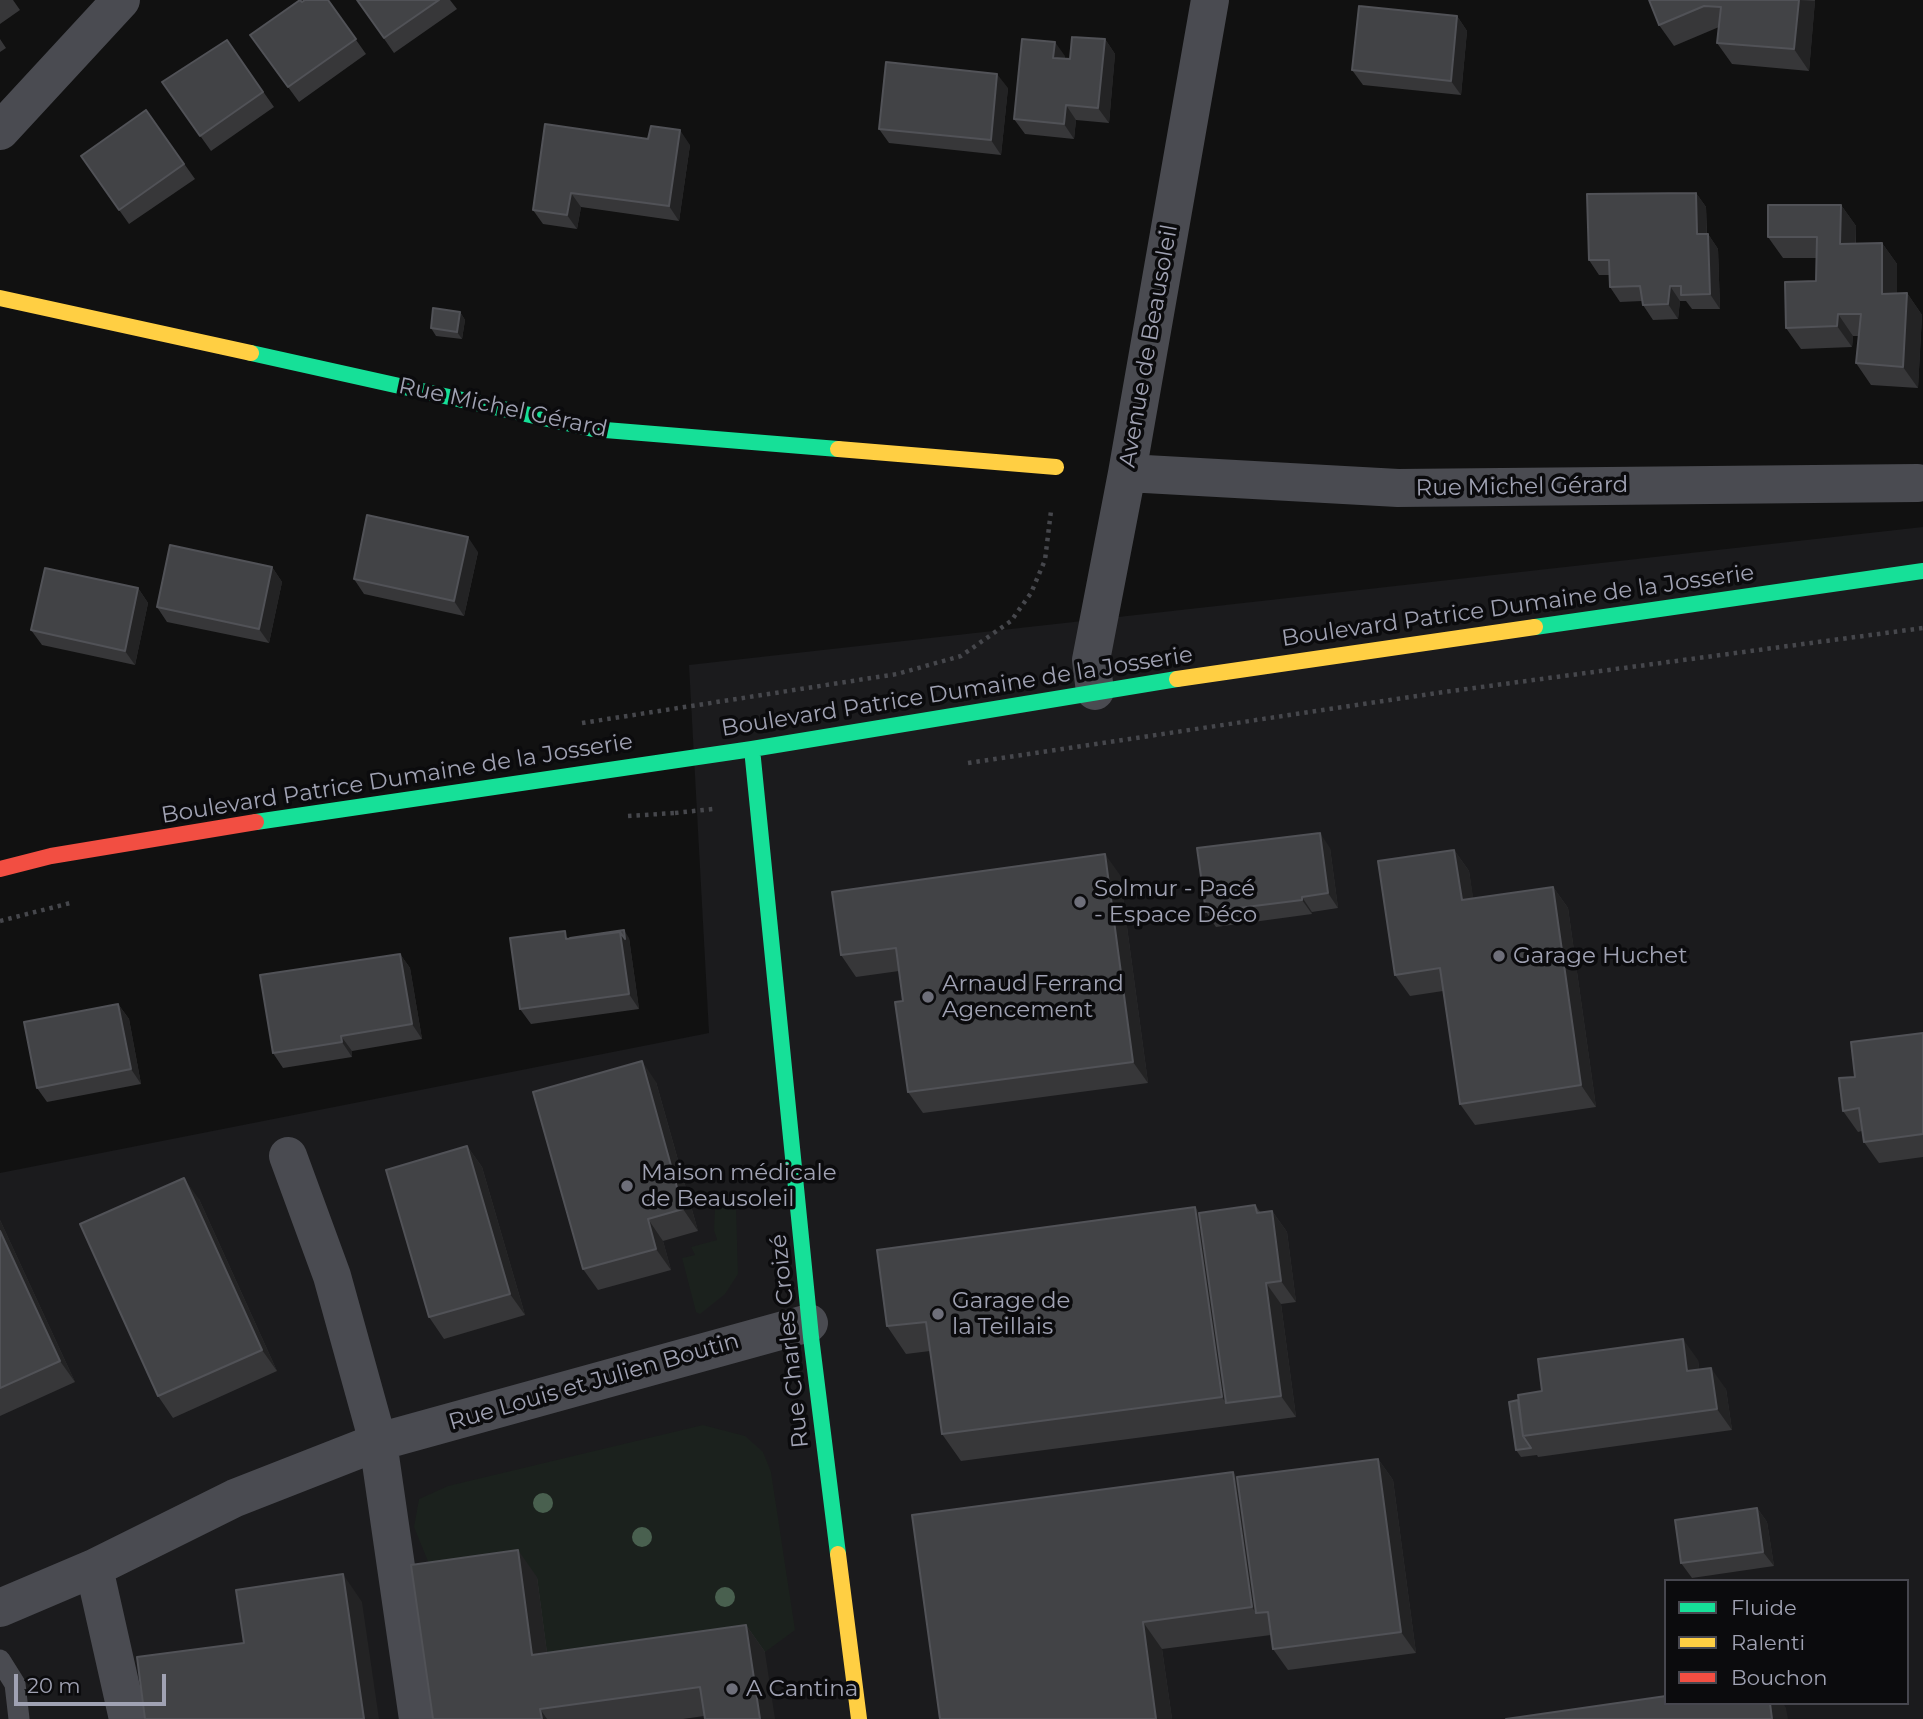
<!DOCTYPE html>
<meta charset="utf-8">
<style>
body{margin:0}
#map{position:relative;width:1923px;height:1719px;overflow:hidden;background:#111;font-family:Montserrat,sans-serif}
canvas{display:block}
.legend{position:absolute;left:1664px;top:1579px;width:245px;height:126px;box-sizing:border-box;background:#0b0b0d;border:2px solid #47474f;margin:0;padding:9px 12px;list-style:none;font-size:21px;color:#a0a2b3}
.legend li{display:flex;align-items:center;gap:14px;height:35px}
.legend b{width:35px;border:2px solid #47474f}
.scale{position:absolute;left:14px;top:1674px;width:152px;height:32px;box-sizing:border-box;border:4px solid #a0a2b3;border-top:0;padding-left:9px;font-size:21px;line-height:24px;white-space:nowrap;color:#a0a2b3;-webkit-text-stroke:5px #0b0b0d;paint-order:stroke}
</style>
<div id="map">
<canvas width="1923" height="1719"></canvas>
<ul class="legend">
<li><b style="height:9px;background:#16e098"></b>Fluide</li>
<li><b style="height:9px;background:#ffcf43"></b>Ralenti</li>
<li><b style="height:9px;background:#f24e42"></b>Bouchon</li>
</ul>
<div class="scale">20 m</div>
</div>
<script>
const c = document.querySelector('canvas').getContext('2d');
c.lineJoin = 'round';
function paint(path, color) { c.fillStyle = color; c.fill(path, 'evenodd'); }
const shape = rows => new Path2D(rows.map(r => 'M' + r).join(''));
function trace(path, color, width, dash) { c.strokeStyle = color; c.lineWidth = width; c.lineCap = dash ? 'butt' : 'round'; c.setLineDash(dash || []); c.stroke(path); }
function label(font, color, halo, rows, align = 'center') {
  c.font = font + ' Montserrat,sans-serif'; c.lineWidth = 7; c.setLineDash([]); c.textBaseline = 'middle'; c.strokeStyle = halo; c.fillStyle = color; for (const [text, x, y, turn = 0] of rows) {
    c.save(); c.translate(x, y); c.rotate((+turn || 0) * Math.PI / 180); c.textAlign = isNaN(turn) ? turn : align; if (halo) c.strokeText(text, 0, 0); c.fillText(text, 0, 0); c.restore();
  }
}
paint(shape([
 [1923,527,1923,1719,0,1719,0,1173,709,1033,689,665],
 [1666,1581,1907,1581,1907,1703,1666,1703]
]), '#1b1b1d');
paint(shape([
 [729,1202,736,1207,738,1274,725,1294,700,1314,696,1312,682,1258,695,1255,691,1247,717,1240,714,1230,715,1207],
 [703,1425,745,1436,763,1452,771,1472,795,1630,765,1652,552,1683,440,1591,414,1527,419,1499,448,1486]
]), '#1b211d');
trace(shape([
 [582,723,897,674,961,656,1011,621,1031,593,1045,560,1051,511],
 [968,763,1444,692,1923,628],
 [675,813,713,809],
 [628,816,675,813],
 [0,921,74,902]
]), '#46474c', 4.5, [3.5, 5]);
trace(shape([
 [0,1660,15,1684,19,1719]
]), '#4a4b51', 21);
trace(shape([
 [0,131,121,0],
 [1127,473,1398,488,1918,483],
 [1095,691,1091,660,1127,473,1210,0],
 [288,1156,332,1276,378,1442,418,1719],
 [94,1568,128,1719],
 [0,1608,94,1568,235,1498,378,1442,809,1323]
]), '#4a4b51', 38);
trace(shape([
 [251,353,593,429,838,449],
 [1535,627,1923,571],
 [752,749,811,1337,838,1554],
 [256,822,752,749,1177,679]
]), '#16e098', 16);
trace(shape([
 [0,298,251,353],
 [838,449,1056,467],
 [1177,679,1535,627],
 [838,1554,859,1719]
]), '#ffcf43', 16);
trace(shape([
 [0,869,51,856,256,822]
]), '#f24e42', 16);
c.fillStyle = '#49604f';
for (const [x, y] of [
 [543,1503],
 [642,1537],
 [725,1597]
]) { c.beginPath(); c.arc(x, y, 10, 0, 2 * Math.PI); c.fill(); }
paint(shape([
 [0,0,13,0,20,10,0,24],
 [328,0,366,54,299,102,250,35,302,2],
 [357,0,450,0,457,9,394,53],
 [1649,0,1815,0,1809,71,1732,64,1717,43,1719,27,1674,46,1659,25],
 [1457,16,1467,31,1461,95,1363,85,1352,70],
 [0,39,6,48,0,52],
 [1105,39,1115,54,1109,123,1076,120,1074,139,1025,134,1014,119,1065,56,1065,59,1070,59],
 [227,40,274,107,211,151,162,82],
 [1008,88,1001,155,889,143,879,129],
 [146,110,195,179,129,224,81,156],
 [545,124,690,145,679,221,581,207,577,229,543,224,533,210],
 [1696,193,1706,207,1707,234,1708,234,1718,249,1720,309,1692,309,1686,301,1680,301,1678,319,1653,320,1643,305,1642,301,1620,302,1610,287,1610,275,1599,275,1589,260],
 [1841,205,1856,226,1856,244,1882,243,1897,264,1897,294,1907,293,1922,315,1918,388,1871,385,1856,363,1859,336,1853,336,1852,347,1801,349,1786,328,1816,281,1817,258,1783,258,1768,237],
 [460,312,465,320,462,339,436,336,431,328],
 [478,552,464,616,364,594,354,579],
 [272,567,282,582,269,643,167,622,157,607],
 [138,588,148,603,135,665,42,645,31,630],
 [1330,848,1338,908,1312,912,1312,914,1216,927,1206,912],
 [1454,850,1469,871,1473,899,1553,887,1568,908,1596,1107,1475,1125,1460,1104,1443,991,1410,996,1395,975],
 [1120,875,1148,1083,923,1113,908,1092,903,1001,899,971,856,977,841,955],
 [570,938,629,938,639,1009,531,1024,520,1009],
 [400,954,410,968,422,1039,352,1051,352,1057,283,1068,273,1053],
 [118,1004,129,1019,141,1084,47,1102,37,1088],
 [1923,1033,1923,1157,1879,1163,1864,1142,1862,1131,1858,1132,1843,1111,1855,1077],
 [656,1082,698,1231,663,1241,671,1270,598,1290,583,1269],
 [467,1146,482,1167,525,1315,444,1339,429,1317],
 [199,1199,277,1371,173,1418,158,1396],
 [1255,1205,1261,1213,1272,1211,1287,1232,1296,1302,1281,1304,1296,1417,961,1461,942,1434,930,1351,906,1354,887,1326,1195,1207,1199,1213],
 [0,1220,75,1382,0,1416],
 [1698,1360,1699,1369,1726,1389,1732,1430,1538,1457,1537,1455,1521,1457,1516,1450,1518,1400,1542,1391],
 [1378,1459,1393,1480,1416,1653,1288,1670,1273,1649,1271,1635,1162,1649,1172,1719,940,1719],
 [1757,1508,1767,1522,1774,1566,1692,1578,1681,1563],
 [537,1577,547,1653,746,1625,765,1652,704,1716,683,1719,433,1719]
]), '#373739');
paint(shape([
 [1799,0,1815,1,1809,71,1794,49],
 [1457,16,1467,31,1461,95,1451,81],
 [1105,39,1115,54,1109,123,1098,108],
 [1055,42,1065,56,1063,72,1053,58],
 [997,74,1008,88,1001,155,991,140],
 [1066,105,1076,120,1074,139,1064,124],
 [680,130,690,145,679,221,669,206],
 [571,193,581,207,577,229,567,215],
 [1696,193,1706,207,1707,249,1697,234],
 [1841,205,1856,226,1855,266,1840,244],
 [1708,234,1718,249,1720,309,1710,294],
 [1882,243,1897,264,1897,315,1882,294],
 [1670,286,1680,301,1678,319,1668,304],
 [1907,293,1922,315,1918,388,1903,367],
 [460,312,465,320,462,339,457,332],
 [1838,314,1853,336,1852,347,1837,326],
 [468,537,478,552,464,616,454,601],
 [272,567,282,582,269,643,259,629],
 [138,588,148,603,135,665,125,651],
 [1320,833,1330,848,1338,908,1328,893],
 [1454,850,1469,871,1477,922,1462,900],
 [1105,854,1120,875,1148,1083,1133,1062],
 [1553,887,1568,908,1596,1107,1581,1085],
 [1302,897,1312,912,1312,914,1302,900],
 [624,930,629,938,639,1009,629,994,620,932],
 [400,954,410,968,422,1039,412,1024],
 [118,1004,129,1019,141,1084,131,1069],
 [341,1036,352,1051,352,1057,342,1042],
 [642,1061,656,1082,698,1231,683,1209],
 [467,1146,482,1167,525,1315,510,1294],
 [184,1178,199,1199,277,1371,262,1350],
 [1195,1207,1214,1235,1226,1403,1222,1397],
 [1272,1211,1287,1232,1296,1302,1281,1281],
 [648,1219,663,1241,671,1270,656,1249],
 [0,1220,75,1382,60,1361,0,1231],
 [1266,1283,1281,1304,1296,1417,1281,1396],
 [1683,1339,1698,1360,1702,1393,1687,1371],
 [1711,1368,1726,1389,1732,1430,1717,1409],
 [1378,1459,1393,1480,1416,1653,1401,1632],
 [1233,1472,1252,1499,1268,1612,1256,1613,1252,1607],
 [1757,1508,1767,1522,1774,1566,1763,1552],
 [518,1550,537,1577,551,1683,532,1655],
 [343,1574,362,1602,379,1719,364,1719],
 [1143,1622,1162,1649,1172,1719,1156,1719],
 [746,1625,765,1652,775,1719,760,1719],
 [1770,1703,1783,1703,1786,1708,1788,1719,1772,1719],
 [540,1709,547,1719,542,1719]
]), '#232324');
const building = shape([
 [300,0,302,2,305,0,328,0,356,39,288,87,250,35,300,0],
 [357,0,439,0,384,38,357,0],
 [1649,0,1799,0,1794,49,1717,43,1721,7,1704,6,1659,25,1649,0],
 [1359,6,1457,16,1451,81,1352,70,1359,6],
 [1072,37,1105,39,1098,108,1066,105,1064,124,1014,119,1022,39,1055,42,1053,58,1070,59,1072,37],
 [227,40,263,92,200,136,162,82,227,40],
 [886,62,997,74,991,140,879,129,886,62],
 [146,110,184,164,119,210,81,156,146,110],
 [545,124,648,139,651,126,680,130,669,206,571,193,567,215,533,210,545,124],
 [1696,193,1697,234,1708,234,1710,294,1681,295,1681,286,1670,286,1668,304,1643,305,1640,286,1610,287,1609,260,1589,260,1587,194,1696,193],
 [1768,205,1841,205,1840,244,1882,243,1882,294,1907,293,1903,367,1856,363,1861,314,1838,314,1837,326,1786,328,1785,282,1816,281,1817,237,1768,237,1768,205],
 [433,308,460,312,457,332,431,328,433,308],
 [367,515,468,537,454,601,354,579,367,515],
 [170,545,272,567,259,629,157,607,170,545],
 [45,568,138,588,125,651,31,630,45,568],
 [1320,833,1328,893,1302,897,1302,900,1206,912,1197,848,1320,833],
 [1454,850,1462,900,1553,887,1581,1085,1460,1104,1440,968,1395,975,1378,861,1454,850],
 [1105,854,1133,1062,908,1092,895,1002,903,1001,896,948,841,955,832,892,1105,854],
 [624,930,625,939,620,932,570,938,624,930],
 [565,931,566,939,620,932,629,994,520,1009,510,938,565,931],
 [400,954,412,1024,341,1036,342,1042,273,1053,260,975,400,954],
 [118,1004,131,1069,37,1088,24,1022,118,1004],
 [1923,1033,1923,1134,1864,1142,1859,1108,1843,1111,1839,1078,1855,1077,1851,1042,1923,1033],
 [642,1061,683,1209,648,1219,656,1249,583,1269,533,1092,642,1061],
 [467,1146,510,1294,429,1317,386,1170,467,1146],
 [184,1178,262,1350,158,1396,80,1224,184,1178],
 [1255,1205,1257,1213,1272,1211,1281,1281,1266,1283,1281,1396,1226,1403,1199,1213,1255,1205],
 [1195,1207,1222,1397,942,1434,926,1322,887,1326,877,1250,1195,1207],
 [0,1231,60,1361,0,1388,0,1231],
 [1683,1339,1687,1371,1711,1368,1717,1409,1523,1436,1518,1395,1542,1391,1538,1359,1683,1339],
 [1518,1400,1523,1436,1531,1448,1516,1450,1509,1402,1518,1400],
 [1378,1459,1401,1632,1273,1649,1268,1612,1256,1613,1237,1477,1378,1459],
 [1233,1472,1252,1607,1143,1622,1156,1719,940,1719,912,1515,1233,1472],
 [1757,1508,1763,1552,1681,1563,1675,1520,1757,1508],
 [518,1550,532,1655,746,1625,760,1719,705,1719,700,1687,540,1709,542,1719,433,1719,411,1565,518,1550],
 [343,1574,364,1719,145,1719,137,1657,244,1643,236,1590,343,1574],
 [1666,1696,1666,1703,1770,1703,1772,1719,1506,1719,1666,1696]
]);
paint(building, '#424346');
trace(building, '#515257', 2);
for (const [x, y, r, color] of [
 [1080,902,7,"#6e6f7a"],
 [1499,956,7,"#6e6f7a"],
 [928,997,7,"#6e6f7a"],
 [627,1186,7,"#6e6f7a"],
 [938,1314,7,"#6e6f7a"],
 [732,1689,7,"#6e6f7a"]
]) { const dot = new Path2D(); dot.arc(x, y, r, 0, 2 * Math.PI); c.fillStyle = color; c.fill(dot); trace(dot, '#0b0b0d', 2.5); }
label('23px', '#a0a2b3', '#0b0b0d', [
 ["Avenue de Beausoleil",1149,346,-80],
 ["Rue Michel Gérard",503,408,12],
 ["Rue Michel Gérard",1522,487,-1],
 ["Boulevard Patrice Dumaine de la Josserie",1518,606,-8],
 ["Boulevard Patrice Dumaine de la Josserie",957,692,-9],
 ["Boulevard Patrice Dumaine de la Josserie",397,779,-9],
 ["Rue Charles Croizé",790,1341,-96],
 ["Rue Louis et Julien Boutin",594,1382,-16]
]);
label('23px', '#a0a2b3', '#0b0b0d', [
 ["Solmur - Pacé",1094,889],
 ["- Espace Déco",1094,915],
 ["Garage Huchet",1513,956],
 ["Arnaud Ferrand",942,984],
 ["Agencement",942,1010],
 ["Maison médicale",641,1173],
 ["de Beausoleil",641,1199],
 ["Garage de",952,1301],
 ["la Teillais",952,1327],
 ["A Cantina",746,1689]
], 'left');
</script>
